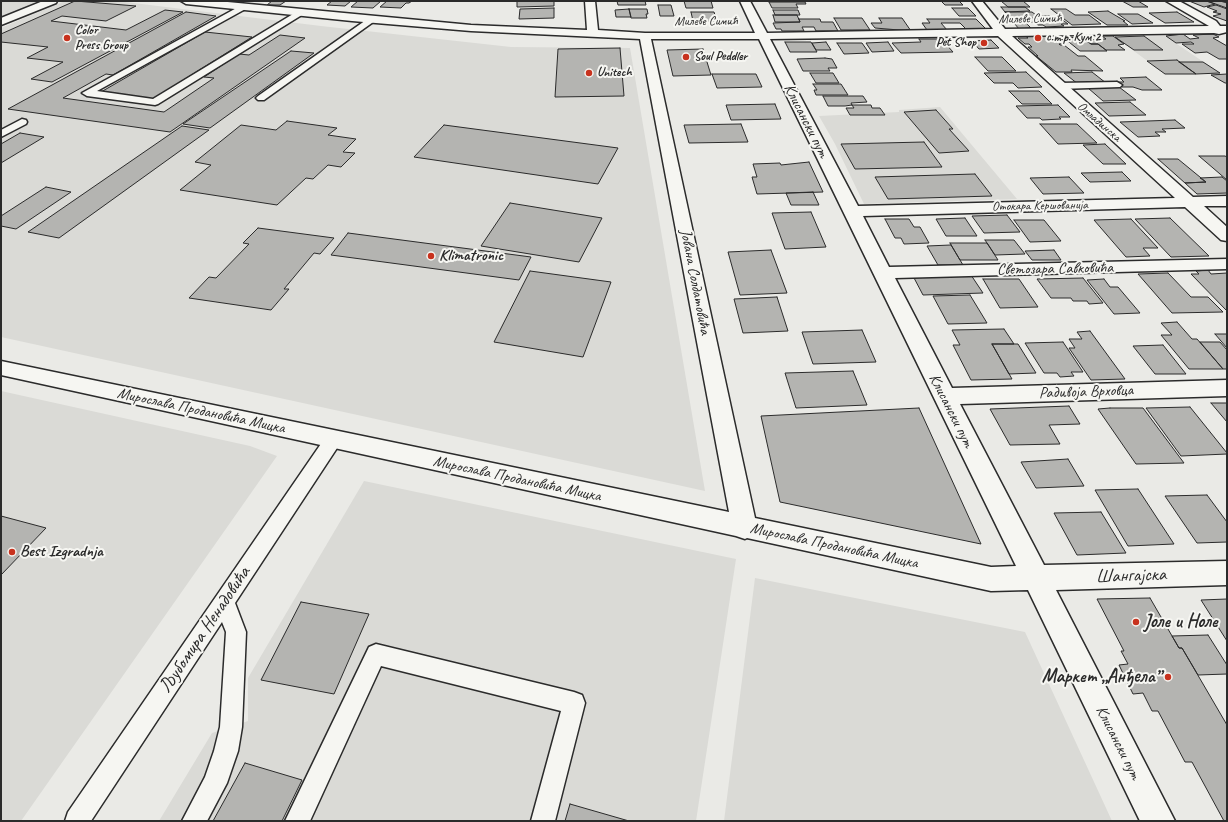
<!DOCTYPE html>
<meta charset="utf-8">
<style>
body{margin:0}
#map{position:relative;width:1228px;height:822px;overflow:hidden;background:#eaeae6;font-family:Caveat,sans-serif}
canvas{display:block}
.frame{position:absolute;inset:0;border:2px solid #2b2b2b;pointer-events:none}
</style>
<div id="map">
<canvas width="1228" height="822"></canvas>
<div class="frame"></div>
</div>
<script>
const c = document.querySelector('canvas').getContext('2d');
c.lineJoin = 'round';
function paint(path, color) { c.fillStyle = color; c.fill(path, 'evenodd'); }
const shape = rows => new Path2D(rows.map(r => 'M' + r).join(''));
function trace(path, color, width, dash) { c.strokeStyle = color; c.lineWidth = width; c.lineCap = dash ? 'butt' : 'round'; c.setLineDash(dash || []); c.stroke(path); }
function label(font, color, halo, rows, align = 'center') {
  c.font = font + ' Caveat,sans-serif'; c.lineWidth = 4; c.setLineDash([]); c.textBaseline = 'middle'; c.strokeStyle = halo; c.fillStyle = color; for (const [text, x, y, turn = 0] of rows) {
    c.save(); c.translate(x, y); c.rotate((+turn || 0) * Math.PI / 180); c.textAlign = isNaN(turn) ? turn : align; if (halo) c.strokeText(text, 0, 0); c.fillText(text, 0, 0); c.restore();
  }
}
paint(shape([
 [1,1,40,1,1,17],
 [65,1,117,1,321,26,511,47,630,48,705,491,1,337,1,28],
 [1165,36,1220,73,1165,74,1115,37],
 [940,107,1017,199,864,204,835,144,819,116,899,112,899,110],
 [1,391,250,446,277,456,21,821,1,821],
 [364,481,736,559,696,821,159,821,212,733,248,721,248,678],
 [755,578,1025,632,1112,821,724,821]
]), '#dadad6');
const building = shape([
 [75,1,136,6,106,21,62,16,51,21,126,30,165,10,183,12,52,82,31,79,63,62,27,58,48,47,1,42,1,34,75,1],
 [272,1,286,1,280,5,267,5,272,1],
 [332,1,351,1,345,6,327,5,332,1],
 [358,1,381,1,373,8,351,7,358,1],
 [387,1,412,1,409,3,406,3,401,8,380,7,387,1],
 [517,1,554,1,554,6,517,7,517,1],
 [617,1,645,1,646,5,618,5,617,1],
 [684,1,711,1,713,8,686,8,684,1],
 [941,1,959,1,963,5,945,5,941,1],
 [1001,1,1023,1,1030,7,1008,7,1001,1],
 [1122,1,1138,1,1148,7,1133,7,1122,1],
 [1189,1,1206,1,1215,4,1204,7,1189,1],
 [1207,1,1220,1,1227,3,1227,8,1207,1],
 [769,2,805,2,806,4,796,4,798,8,772,8,769,2],
 [658,5,671,5,674,16,660,16,658,5],
 [1216,5,1227,9,1227,21,1213,16,1221,14,1213,12,1217,11,1207,7,1216,5],
 [1001,7,1025,7,1030,11,1005,12,1001,7],
 [554,8,554,18,519,19,520,9,554,8],
 [952,8,968,8,976,16,959,16,952,8],
 [629,9,647,9,648,14,646,14,647,18,631,18,629,9],
 [629,9,631,17,616,17,615,10,629,9],
 [1051,9,1066,9,1075,15,1089,15,1101,24,1072,25,1051,9],
 [773,10,798,10,800,15,775,15,773,10],
 [1108,11,1125,21,1123,21,1128,25,1107,25,1088,12,1108,11],
 [186,12,216,16,113,75,106,74,63,98,164,112,214,78,204,77,239,54,249,55,280,35,305,38,170,132,8,109,186,12],
 [691,12,714,12,717,21,693,21,691,12],
 [1005,12,1032,12,1040,18,1012,18,1005,12],
 [1177,12,1194,22,1165,23,1149,13,1177,12],
 [1118,14,1138,14,1153,23,1132,24,1118,14],
 [773,15,797,15,800,22,775,22,773,15],
 [1040,16,1050,16,1053,19,1060,18,1068,24,1061,24,1064,26,1046,27,1043,25,1038,25,1034,22,1038,22,1034,19,1043,19,1040,16],
 [834,18,862,18,870,30,841,30,834,18],
 [879,18,902,18,911,31,875,28,871,23,882,23,879,18],
 [1010,18,1033,18,1037,22,1025,22,1031,28,1019,29,1010,18],
 [799,19,820,19,821,22,833,22,838,31,816,31,814,27,802,27,804,31,782,31,781,29,776,29,773,23,800,22,799,19],
 [927,19,976,19,986,29,966,29,960,23,941,23,947,30,927,30,922,23,930,23,927,19],
 [205,32,252,37,153,99,101,92,205,32],
 [1183,34,1190,39,1199,38,1193,35,1213,34,1219,37,1213,38,1227,46,1227,59,1219,59,1207,52,1195,53,1182,44,1194,44,1191,42,1176,43,1166,36,1183,34],
 [1024,35,1055,36,1065,44,1059,44,1060,45,1064,45,1078,56,1085,56,1103,71,1071,70,1072,72,1056,72,1036,56,1038,56,1028,47,1032,47,1029,44,1025,44,1018,38,1028,38,1024,35],
 [1102,36,1113,36,1124,44,1118,45,1125,50,1106,50,1098,44,1091,44,1085,40,1106,39,1102,36],
 [1144,36,1163,50,1134,50,1115,37,1144,36],
 [1082,37,1091,44,1098,44,1107,51,1080,51,1064,38,1082,37],
 [919,39,939,39,944,42,953,52,901,53,892,43,921,42,919,39],
 [991,40,999,48,979,49,972,41,991,40],
 [785,42,811,42,817,52,790,52,785,42],
 [826,42,831,50,816,50,812,43,826,42],
 [888,42,894,51,872,52,866,43,888,42],
 [837,43,862,43,869,53,844,54,837,43],
 [620,48,624,96,555,97,558,49,620,48],
 [703,49,711,75,673,76,667,50,703,49],
 [291,51,314,53,210,128,183,124,291,51],
 [975,57,1002,57,1016,71,988,71,975,57],
 [825,58,832,59,837,68,828,68,830,71,803,71,797,59,825,58],
 [1177,60,1196,74,1165,74,1147,61,1177,60],
 [1179,62,1203,62,1220,73,1196,74,1179,62],
 [1026,72,1042,87,1018,88,1013,83,994,83,984,73,1026,72],
 [1092,72,1106,83,1078,84,1064,73,1092,72],
 [810,73,833,73,839,83,816,83,810,73],
 [712,74,756,74,762,87,717,88,712,74],
 [1227,74,1227,83,1225,83,1211,75,1227,74],
 [1146,77,1162,90,1142,90,1133,87,1122,87,1116,82,1124,82,1120,78,1146,77],
 [813,84,841,84,848,95,816,95,814,90,817,90,813,84],
 [1119,87,1136,100,1103,101,1088,88,1119,87],
 [1009,91,1039,91,1052,104,1022,104,1009,91],
 [823,96,863,96,867,102,851,103,852,105,845,106,828,106,823,96],
 [1130,102,1146,115,1109,116,1095,103,1130,102],
 [775,104,781,119,731,120,726,105,775,104],
 [852,105,871,105,872,108,880,108,885,115,850,115,846,108,854,108,852,105],
 [1058,105,1070,117,1059,117,1061,119,1042,120,1040,118,1027,118,1016,106,1058,105],
 [936,110,953,129,949,129,969,151,939,153,904,112,936,110],
 [1175,120,1185,128,1162,129,1166,132,1155,132,1160,136,1138,137,1120,122,1175,120],
 [287,121,337,128,328,135,356,139,343,152,355,153,341,167,328,165,313,179,306,178,277,205,180,190,211,165,195,162,241,125,276,130,287,121],
 [741,124,748,142,689,143,684,125,741,124],
 [1040,124,1077,124,1097,143,1058,144,1040,124],
 [444,125,618,148,598,184,414,157,444,125],
 [182,126,209,130,59,238,28,232,182,126],
 [20,133,44,137,1,163,1,144,20,133],
 [924,142,942,167,855,169,841,144,924,142],
 [1105,144,1126,164,1103,164,1083,145,1105,144],
 [1199,156,1225,156,1227,157,1227,180,1199,156],
 [1158,159,1178,159,1206,182,1185,183,1158,159],
 [809,162,823,192,757,194,752,177,757,177,753,164,780,163,781,165,809,162],
 [1122,172,1131,181,1090,182,1081,173,1122,172],
 [975,174,992,196,888,199,875,177,975,174],
 [1069,177,1084,193,1043,194,1030,178,1069,177],
 [1222,177,1227,181,1227,193,1197,194,1185,183,1206,182,1200,178,1222,177],
 [46,187,71,192,16,229,1,226,1,216,46,187],
 [813,192,819,205,791,205,786,193,813,192],
 [510,203,602,218,579,262,481,246,510,203],
 [811,212,826,247,785,249,772,213,811,212],
 [1007,215,1020,232,984,233,972,216,1007,215],
 [965,218,977,236,946,236,936,219,965,218],
 [1170,218,1209,256,1171,257,1135,219,1170,218],
 [885,219,909,219,914,227,920,227,929,243,904,244,901,238,895,238,885,219],
 [1131,219,1158,248,1143,248,1150,256,1126,257,1094,220,1131,219],
 [1014,220,1044,220,1061,241,1030,242,1014,220],
 [258,228,334,238,320,254,314,253,284,289,289,289,271,310,189,298,209,277,216,278,249,244,243,243,258,228],
 [348,233,531,257,519,280,331,255,348,233],
 [985,240,1014,240,1025,254,995,255,985,240],
 [950,243,987,243,998,260,960,260,950,243],
 [951,245,963,265,938,265,927,246,951,245],
 [771,250,787,293,740,295,728,252,771,250],
 [1054,250,1061,260,1032,260,1025,251,1054,250],
 [1208,270,1211,274,1227,273,1227,311,1191,274,1199,274,1196,271,1208,270],
 [530,271,611,282,583,357,494,342,530,271],
 [1168,273,1191,297,1208,297,1223,312,1172,313,1138,274,1168,273],
 [971,275,983,293,923,295,913,276,971,275],
 [1083,278,1103,303,1089,304,1087,301,1073,301,1071,298,1051,298,1037,279,1083,278],
 [983,279,1019,279,1038,307,1000,308,983,279],
 [1104,279,1110,287,1118,287,1140,313,1114,314,1087,280,1104,279],
 [970,295,987,323,948,324,933,296,970,295],
 [777,297,788,331,743,333,734,299,777,297],
 [1177,322,1192,339,1197,339,1223,369,1189,369,1161,335,1172,335,1161,323,1177,322],
 [1004,329,1014,344,992,344,1012,379,971,380,953,345,960,345,952,330,1004,329],
 [862,330,876,362,813,364,802,332,862,330],
 [1090,331,1125,379,1091,380,1069,348,1075,348,1069,339,1082,339,1077,332,1090,331],
 [1215,334,1227,334,1227,348,1215,334],
 [1063,342,1083,372,1071,372,1074,376,1060,377,1057,373,1044,373,1025,343,1063,342],
 [1200,342,1220,342,1227,350,1227,369,1223,369,1200,342],
 [992,344,1018,344,1036,373,1009,374,992,344],
 [1163,345,1186,374,1155,374,1133,346,1163,345],
 [853,371,867,405,796,408,785,373,853,371],
 [1211,403,1227,403,1227,422,1211,403],
 [1069,406,1080,424,1049,425,1060,444,1010,445,990,409,1069,406],
 [1190,407,1227,453,1227,454,1181,456,1146,408,1190,407],
 [919,408,981,544,780,502,761,416,919,408],
 [1110,408,1143,408,1184,463,1136,464,1098,409,1110,408],
 [1068,459,1084,486,1036,488,1021,462,1068,459],
 [1138,489,1174,544,1128,546,1095,490,1138,489],
 [1207,495,1227,522,1227,542,1197,543,1165,496,1207,495],
 [1101,512,1126,553,1077,555,1054,513,1101,512],
 [1,516,46,528,1,575,1,516],
 [1150,598,1179,648,1182,648,1227,725,1227,821,1224,821,1192,762,1185,762,1158,711,1152,711,1143,693,1133,694,1119,665,1128,664,1121,651,1124,651,1097,599,1150,598],
 [1227,599,1227,641,1201,600,1227,599],
 [301,602,369,614,334,694,261,680,301,602],
 [1208,635,1227,665,1227,674,1198,675,1182,648,1179,648,1172,636,1208,635],
 [245,763,302,780,282,821,213,821,245,763],
 [570,804,629,821,565,821,570,804]
]);
paint(building, '#b4b4b1');
trace(building, '#2b2b2b', 1);
const service = shape([
 [242,5,245,5,249,7,97,91,153,99,298,11,301,11,305,13,158,104,155,105,87,96,82,93,242,5],
 [369,18,375,18,376,20,264,100,258,100,256,98,258,96,369,18],
 [1117,82,1122,85,1120,87,1059,89,1054,86,1059,83,1117,82],
 [22,119,26,120,27,122,26,124,1,137,1,130,22,119],
 [333,434,339,435,341,440,339,445,235,603,246,632,242,727,238,751,227,783,207,821,182,821,205,777,214,751,220,727,226,632,222,622,91,821,65,821,68,812,327,435,333,434],
 [376,644,574,692,582,695,585,703,555,821,531,821,561,711,381,666,310,821,285,821,369,647,376,644]
]);
const minor = shape([
 [43,1,57,1,56,3,1,25,1,18,43,1],
 [181,1,217,1,471,25,587,30,585,1,595,1,598,30,645,33,755,33,740,1,750,1,767,33,993,29,972,1,982,1,1005,29,1209,26,1166,1,1179,1,1216,21,1220,26,1227,26,1227,32,1219,34,1214,33,1012,36,1193,197,1227,196,1227,206,1204,206,1227,227,1227,241,1221,240,1185,207,863,216,889,267,1227,259,1227,269,895,278,952,388,1227,380,1227,396,960,404,1044,565,1227,561,1227,585,1056,590,1175,821,1140,821,1028,590,991,591,747,538,745,539,736,536,1,375,1,361,729,512,640,39,471,31,352,21,186,4,181,1],
 [998,36,1175,198,858,206,770,39,998,36],
 [651,39,759,39,1016,566,991,567,755,518,651,39]
]);
trace(service, '#2b2b2b', 3);
trace(minor, '#2b2b2b', 3);
paint(service, '#f6f6f2');
paint(minor, '#f6f6f2');
for (const [x, y, r, color] of [
 [67,38,4,"#c8321e"],
 [1038,38,4,"#c8321e"],
 [984,43,4,"#c8321e"],
 [686,57,4,"#c8321e"],
 [589,73,4,"#c8321e"],
 [431,256,4,"#c8321e"],
 [12,552,4,"#c8321e"],
 [1136,622,4,"#c8321e"],
 [1168,677,4,"#c8321e"]
]) { const dot = new Path2D(); dot.arc(x, y, r, 0, 2 * Math.PI); c.fillStyle = color; c.fill(dot); trace(dot, '#f6f6f2', 1.5); }
label('13px', '#2b2b2b', '#f6f6f2', [
 ["Милеве Симић",1030,19,-1],
 ["Милеве Симић",706,22],
 ["Омладинска",1099,122,41],
 ["Отокара Кершованија",1040,206,-1]
]);
label('bold 13px', '#2b2b2b', '#f6f6f2', [
 ["Color",75,31],
 ["Press Group",75,46],
 ["с.т.р. Кум 2",1046,38],
 ["Pet Shop",976,43,"right"],
 ["Soul Peddler",694,57],
 ["Unitech",597,73]
], 'left');
label('16px', '#2b2b2b', '#f6f6f2', [
 ["Клисански пут",806,121,63],
 ["Светозара Савковића",1055,269,-1],
 ["Јована Солдатовића",695,282,79],
 ["Радивоја Врховца",1086,392,-2],
 ["Мирослава Продановића Мицка",201,411,12],
 ["Клисански пут",951,411,63],
 ["Мирослава Продановића Мицка",517,479,12],
 ["Мирослава Продановића Мицка",834,546,12],
 ["Клисански пут",1118,743,63]
]);
label('bold 16px', '#2b2b2b', '#f6f6f2', [
 ["Klimatronic",439,256],
 ["Best Izgradnja",20,552]
], 'left');
label('19px', '#2b2b2b', '#f6f6f2', [
 ["Шангајска",1131,576,-2],
 ["Љубомира Ненадовића",205,630,-56]
]);
label('bold 19px', '#2b2b2b', '#f6f6f2', [
 ["Јоле и Ноле",1144,622],
 ["Маркет „Анђела”",1160,677,"right"]
], 'left');
</script>
